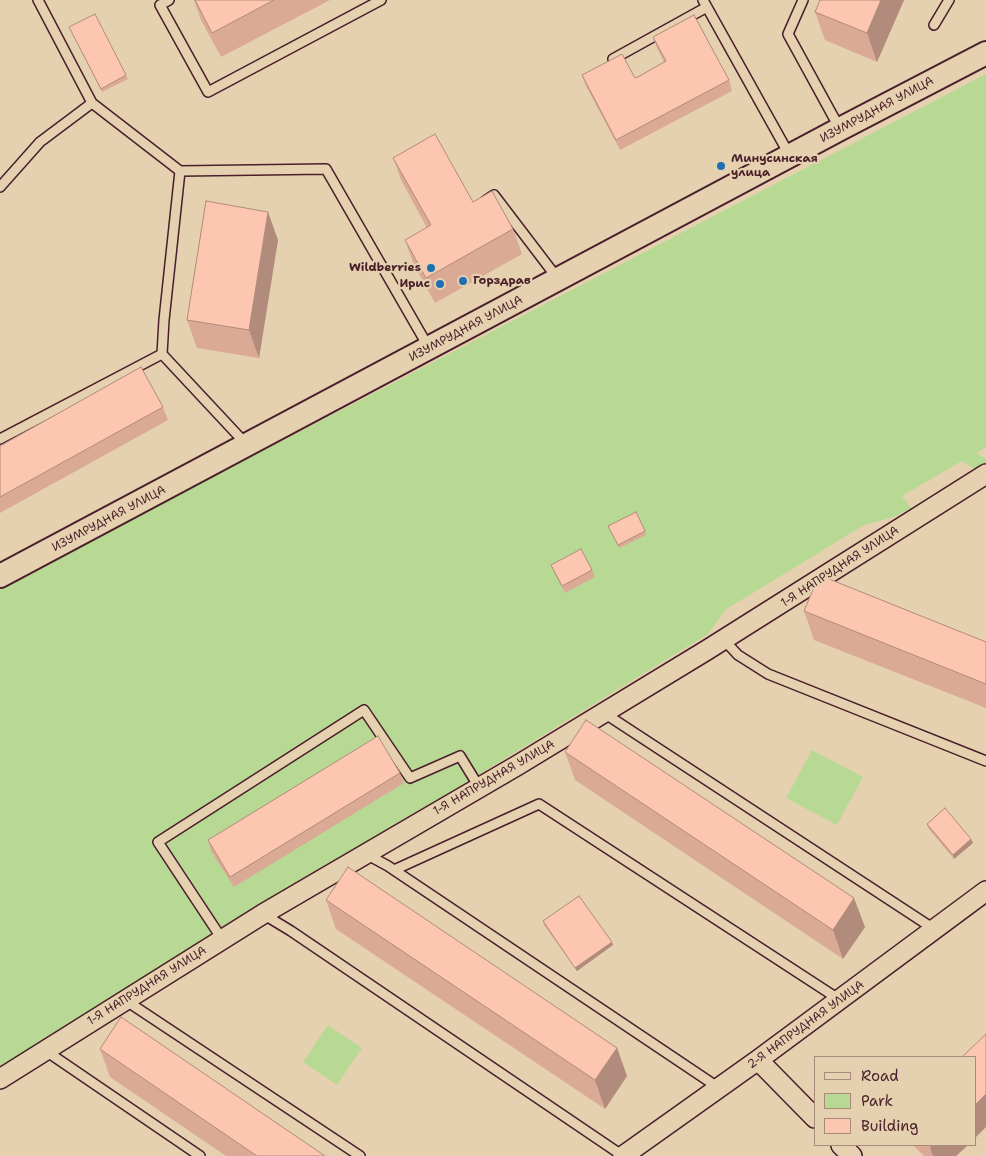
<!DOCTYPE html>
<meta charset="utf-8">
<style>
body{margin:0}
#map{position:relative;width:986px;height:1156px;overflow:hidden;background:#e5d1af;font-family:"Shantell Sans",sans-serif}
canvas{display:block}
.legend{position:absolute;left:814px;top:1056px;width:162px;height:90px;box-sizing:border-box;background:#e5d1af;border:1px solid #a78a7a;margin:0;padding:6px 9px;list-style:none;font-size:15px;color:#4a1f2b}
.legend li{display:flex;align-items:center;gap:10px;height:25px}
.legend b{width:25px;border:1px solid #a78a7a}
</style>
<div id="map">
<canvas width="986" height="1156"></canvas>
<ul class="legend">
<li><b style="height:6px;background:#e5d1af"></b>Road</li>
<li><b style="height:14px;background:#b7d993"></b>Park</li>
<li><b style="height:14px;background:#fdc6b0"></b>Building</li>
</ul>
</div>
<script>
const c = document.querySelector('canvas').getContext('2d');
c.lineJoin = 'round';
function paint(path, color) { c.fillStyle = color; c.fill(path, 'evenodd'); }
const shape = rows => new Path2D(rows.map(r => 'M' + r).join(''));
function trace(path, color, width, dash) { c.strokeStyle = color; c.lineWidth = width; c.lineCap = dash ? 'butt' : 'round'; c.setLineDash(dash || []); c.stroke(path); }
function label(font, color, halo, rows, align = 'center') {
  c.font = font + ' "Shantell Sans",sans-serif'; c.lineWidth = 4.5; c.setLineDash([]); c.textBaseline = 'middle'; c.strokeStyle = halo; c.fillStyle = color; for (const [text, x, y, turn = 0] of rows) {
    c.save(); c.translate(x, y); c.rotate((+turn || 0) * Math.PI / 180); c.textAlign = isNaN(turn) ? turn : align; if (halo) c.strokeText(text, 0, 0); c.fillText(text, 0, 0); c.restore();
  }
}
paint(shape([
 [986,74,986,447,977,453,986,459,986,462,975,469,962,461,902,496,911,508,894,517,864,525,725,610,708,634,0,1068,0,588],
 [812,750,863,777,837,825,786,798],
 [328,1025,362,1048,337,1085,303,1062]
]), '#b7d993');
const service = shape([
 [38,0,92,103,180,171,164,320,162,354,246,444],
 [169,0,160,5,208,92,381,0],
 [703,0,790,156],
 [803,0,788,34,840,129],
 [934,25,949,0],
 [613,59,707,7],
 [180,171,326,169,429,348],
 [0,187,40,142,92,103],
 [485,201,494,195,558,279],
 [0,439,162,354],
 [724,640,738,655,768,674,986,761],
 [604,713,934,929],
 [366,854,388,866,719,1088],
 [394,870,539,804,840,1000],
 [263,914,291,931,623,1156],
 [222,939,158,842,364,710,410,778,460,756,479,787],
 [125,1000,360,1156],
 [46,1051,200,1156]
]);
const minor = shape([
 [758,1060,815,1118],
 [0,1079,263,914,518,765,707,650,986,474],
 [841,1145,852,1156],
 [623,1156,758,1060,986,891]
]);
const tertiary = shape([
 [0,576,840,129,986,53]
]);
trace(service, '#4a1f2b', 12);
trace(minor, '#4a1f2b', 22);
trace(tertiary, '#4a1f2b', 26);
trace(service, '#e5d1af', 9);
trace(minor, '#e5d1af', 19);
trace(tertiary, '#e5d1af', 22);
paint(shape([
 [194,0,330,0,221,57,201,20],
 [820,0,904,0,877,62,825,40,815,12],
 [69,27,126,75,128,79,102,92],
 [653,37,729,80,732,91,620,150,586,86,582,75,635,78,664,62,657,48],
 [393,158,473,202,513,229,522,254,435,303,414,265,405,240,427,228,402,182],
 [278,240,259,358,197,348,187,320],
 [163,407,168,420,0,513,0,446],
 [608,526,645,531,646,535,619,548],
 [551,565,592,570,595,577,565,593,554,572],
 [804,611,986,642,986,708,814,640],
 [565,752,865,927,843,959,575,780],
 [400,773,404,783,234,887,211,851,208,840],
 [927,824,973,843,954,859,928,828],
 [326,900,617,1048,627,1076,605,1109,336,929],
 [543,921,613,945,577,971,544,925],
 [100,1049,325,1156,226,1156,110,1077],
 [913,1145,968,1145,956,1156,924,1156]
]), '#daaa97');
paint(shape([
 [881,0,904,0,877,62,867,33],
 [268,212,278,240,259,358,249,330],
 [971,839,973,843,954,859,953,855],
 [854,898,865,927,843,959,833,930],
 [612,942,613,945,577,971,575,968],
 [617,1048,627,1076,605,1109,595,1080],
 [986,1094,986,1127,975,1138,975,1105],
 [933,1145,968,1145,956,1156,933,1156,930,1147]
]), '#b18b7b');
const building = shape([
 [195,0,274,0,212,33,195,0],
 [820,0,881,0,867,33,815,12,820,0],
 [95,14,126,75,101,89,69,27,95,14],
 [694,15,729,80,616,140,582,75,622,54,635,78,638,77,666,61,653,37,694,15],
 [435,134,473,202,492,191,513,229,426,278,405,240,431,225,393,158,435,134],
 [206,201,268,212,249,330,187,320,206,201],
 [141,367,163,407,0,497,0,446,141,367],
 [636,512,645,531,618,545,608,526,636,512],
 [581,549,592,570,562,586,551,565,581,549],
 [819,575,986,642,986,684,804,611,819,575],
 [586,720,854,898,833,930,565,752,586,720],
 [378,736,400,773,230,877,208,840,378,736],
 [945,808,971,839,953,855,927,824,945,808],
 [348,867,617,1048,595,1080,326,900,348,867],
 [579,896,612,942,575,968,543,921,579,896],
 [121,1017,325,1156,257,1156,100,1049,121,1017],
 [986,1034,986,1094,975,1105,975,1057,962,1057,986,1034]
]);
paint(building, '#fdc6b0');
trace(building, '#b18b7b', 1);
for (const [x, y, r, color] of [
 [721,166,5,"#1f6fb2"],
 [431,268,5,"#1f6fb2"],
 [463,281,5,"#1f6fb2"],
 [440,284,5,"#1f6fb2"]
]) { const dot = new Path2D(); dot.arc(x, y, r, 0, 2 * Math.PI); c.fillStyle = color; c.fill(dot); trace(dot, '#e5d1af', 2); }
label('12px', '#4a1f2b', '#e5d1af', [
 ["ИЗУМРУДНАЯ УЛИЦА",877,110,-28],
 ["ИЗУМРУДНАЯ УЛИЦА",466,329,-28],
 ["ИЗУМРУДНАЯ УЛИЦА",109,519,-28],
 ["1-Я НАПРУДНАЯ УЛИЦА",840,567,-33],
 ["1-Я НАПРУДНАЯ УЛИЦА",494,778,-30],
 ["1-Я НАПРУДНАЯ УЛИЦА",147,986,-32],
 ["2-Я НАПРУДНАЯ УЛИЦА",806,1025,-36]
]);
label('bold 12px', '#4a1f2b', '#e5d1af', [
 ["Минусинская",731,159],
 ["улица",731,173],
 ["Wildberries",421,268,"right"],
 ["Горздрав",473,281],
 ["Ирис",430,284,"right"]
], 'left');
</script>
